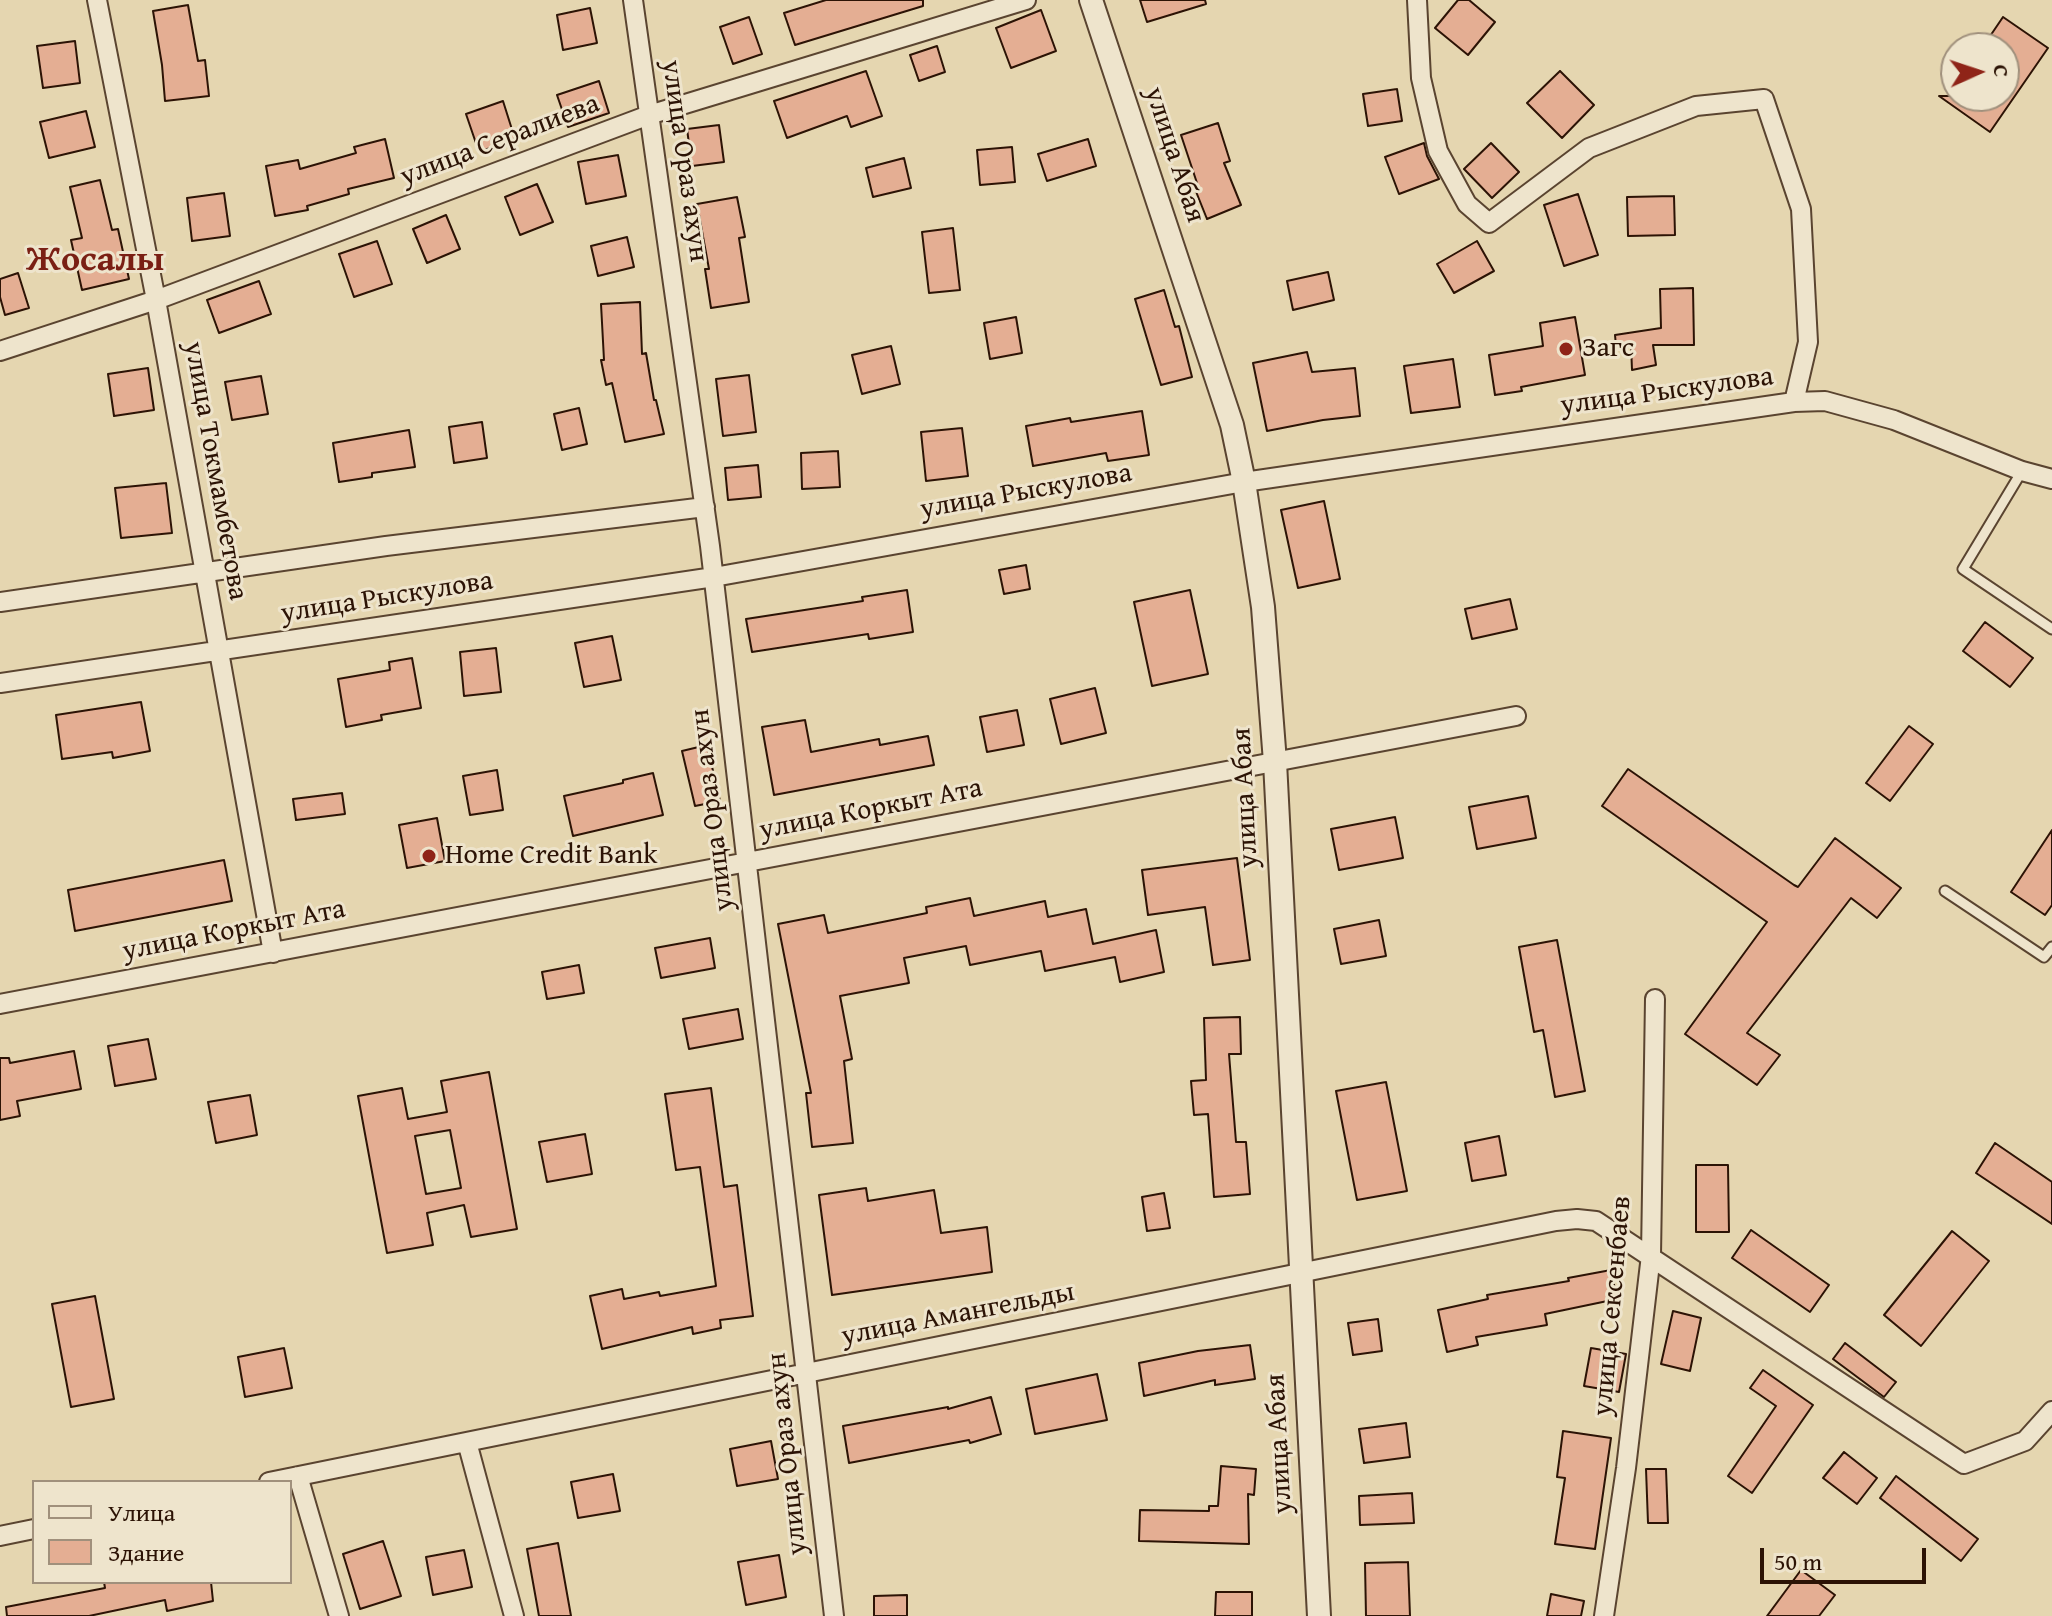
<!DOCTYPE html>
<meta charset="utf-8">
<style>
body{margin:0}
#map{position:relative;width:2052px;height:1616px;overflow:hidden;background:#e5d6b0;font-family:"Gentium Book Plus",serif}
canvas{display:block}
.legend{position:absolute;left:32px;top:1480px;width:260px;height:104px;box-sizing:border-box;background:#eee4cc;border:2px solid #a0907c;margin:0;padding:10px 14px;list-style:none;font-size:24px;color:#2c1305}
.legend li{display:flex;align-items:center;gap:16px;height:40px}
.legend b{width:40px;border:2px solid #a0907c}
.north{position:absolute;left:1940px;top:32px;width:80px;height:80px;box-sizing:border-box;background:#eee4cc;border:2px solid #a0907c;border-radius:50%;rotate:87deg;font-size:22px;font-weight:700;line-height:32px;text-align:center;color:#2c1305}
.north::after{content:'';display:block;margin:auto;width:28px;height:36px;background:#8f2418;clip-path:polygon(50% 0,100% 100%,50% 72%,0 100%)}
.scale{position:absolute;left:1760px;top:1548px;width:166px;height:36px;box-sizing:border-box;border:4px solid #2c1305;border-top:0;padding-left:10px;font-size:24px;line-height:28px;white-space:nowrap;color:#2c1305;-webkit-text-stroke:6px #eee4cc;paint-order:stroke}
</style>
<div id="map">
<canvas width="2052" height="1616"></canvas>
<ul class="legend">
<li><b style="height:10px;background:#eee4cc"></b>Улица</li>
<li><b style="height:22px;background:#e4ae93"></b>Здание</li>
</ul>
<div class="north">С</div>
<div class="scale">50 m</div>
</div>
<script>
const c = document.querySelector('canvas').getContext('2d');
c.lineJoin = 'round';
function paint(path, color) { c.fillStyle = color; c.fill(path, 'evenodd'); }
const shape = rows => new Path2D(rows.map(r => 'M' + r).join(''));
function trace(path, color, width, dash) { c.strokeStyle = color; c.lineWidth = width; c.lineCap = dash ? 'butt' : 'round'; c.setLineDash(dash || []); c.stroke(path); }
function label(font, color, halo, rows, align = 'center') {
  c.font = font + ' "Gentium Book Plus",serif'; c.lineWidth = 6; c.setLineDash([]); c.textBaseline = 'middle'; c.strokeStyle = halo; c.fillStyle = color; for (const [text, x, y, turn = 0] of rows) {
    c.save(); c.translate(x, y); c.rotate((+turn || 0) * Math.PI / 180); c.textAlign = isNaN(turn) ? turn : align; if (halo) c.strokeText(text, 0, 0); c.fillText(text, 0, 0); c.restore();
  }
}
const building = shape([
 [826,0,923,0,923,6,795,45,784,13,826,0],
 [1140,0,1205,0,1206,4,1147,22,1140,0],
 [1458,0,1469,0,1495,22,1468,55,1435,28,1458,0],
 [188,5,198,61,205,60,209,96,165,101,162,65,153,11,188,5],
 [590,8,597,43,563,50,557,15,590,8],
 [1041,10,1056,51,1011,68,996,28,1041,10],
 [749,17,762,54,733,64,720,27,749,17],
 [2003,17,2048,48,1990,132,1939,96,2004,96,2004,48,1982,48,2003,17],
 [75,41,80,83,43,88,37,46,75,41],
 [937,46,945,72,919,81,910,55,937,46],
 [866,71,882,116,851,127,847,116,787,138,774,101,866,71],
 [1560,71,1594,105,1562,138,1527,103,1560,71],
 [599,81,609,113,568,127,557,95,599,81],
 [1397,89,1402,121,1368,126,1363,94,1397,89],
 [503,101,515,139,479,152,466,114,503,101],
 [86,111,95,147,49,158,40,122,86,111],
 [1218,123,1230,161,1224,163,1241,205,1207,219,1193,184,1197,183,1181,135,1218,123],
 [719,125,724,162,692,166,687,129,719,125],
 [385,139,394,178,348,189,349,194,307,206,308,210,275,216,266,166,298,160,300,169,356,153,354,147,385,139],
 [1088,139,1096,166,1047,181,1038,154,1088,139],
 [1424,143,1427,156,1439,179,1399,194,1385,157,1424,143],
 [1491,143,1519,172,1492,198,1464,169,1491,143],
 [1012,147,1015,182,980,185,977,150,1012,147],
 [618,155,626,196,586,204,578,162,618,155],
 [904,158,911,188,873,197,866,168,904,158],
 [100,180,112,230,118,229,129,279,82,290,71,240,82,238,70,187,100,180],
 [537,184,553,222,520,235,505,197,537,184],
 [224,193,230,236,192,241,187,198,224,193],
 [1578,194,1598,255,1564,266,1544,205,1578,194],
 [1674,196,1675,235,1628,236,1627,197,1674,196],
 [737,197,745,237,739,238,749,302,711,308,705,269,709,269,697,204,737,197],
 [446,215,460,249,427,263,413,229,446,215],
 [953,228,960,290,929,293,922,232,953,228],
 [627,237,634,267,598,276,591,246,627,237],
 [377,241,392,284,354,297,339,254,377,241],
 [1477,241,1494,271,1454,293,1437,264,1477,241],
 [1328,272,1334,300,1293,310,1287,281,1328,272],
 [18,273,29,308,5,315,0,297,0,279,18,273],
 [259,281,271,314,219,333,207,300,259,281],
 [1693,288,1694,345,1653,345,1656,365,1632,370,1631,345,1616,346,1615,335,1661,328,1660,289,1693,288],
 [1164,290,1175,327,1179,326,1192,377,1161,385,1135,299,1164,290],
 [640,302,642,354,646,353,654,400,656,400,664,434,625,442,612,383,606,385,601,360,604,360,601,304,640,302],
 [1016,317,1022,353,990,359,984,323,1016,317],
 [1575,317,1585,375,1521,387,1522,391,1495,395,1489,355,1543,346,1540,323,1575,317],
 [891,346,900,384,862,394,852,355,891,346],
 [1307,352,1312,372,1355,368,1360,416,1323,420,1267,431,1253,363,1307,352],
 [1453,359,1460,407,1411,413,1404,366,1453,359],
 [148,368,154,410,114,416,108,374,148,368],
 [749,375,756,432,723,436,716,379,749,375],
 [261,376,268,414,232,420,225,382,261,376],
 [579,408,587,444,562,450,554,414,579,408],
 [1142,411,1149,455,1108,461,1106,453,1033,466,1026,426,1070,418,1071,422,1142,411],
 [482,422,487,458,454,463,449,427,482,422],
 [962,428,968,476,926,481,921,432,962,428],
 [409,430,415,467,372,473,372,477,339,482,333,443,409,430],
 [838,451,840,487,802,489,801,453,838,451],
 [758,465,761,497,728,500,725,468,758,465],
 [166,483,172,533,121,538,115,488,166,483],
 [1324,501,1340,579,1298,588,1281,510,1324,501],
 [1026,565,1030,589,1004,594,999,570,1026,565],
 [907,590,913,632,869,639,868,634,752,652,746,619,863,601,862,597,907,590],
 [1190,590,1208,674,1152,686,1134,602,1190,590],
 [1510,599,1517,629,1472,639,1465,609,1510,599],
 [1985,622,2033,658,2010,687,1963,651,1985,622],
 [612,636,621,680,584,687,575,643,612,636],
 [496,648,501,692,464,696,460,652,496,648],
 [412,658,421,708,381,715,382,720,346,727,338,679,390,670,389,662,412,658],
 [1095,688,1106,733,1061,744,1050,699,1095,688],
 [141,702,150,751,113,758,112,752,62,759,56,715,141,702],
 [1017,710,1024,745,987,752,980,717,1017,710],
 [805,720,811,752,879,739,880,745,928,736,934,765,774,795,762,727,805,720],
 [1909,726,1933,744,1890,801,1866,783,1909,726],
 [707,745,720,801,695,806,682,751,707,745],
 [1628,769,1794,885,1798,887,1835,838,1901,888,1877,918,1851,898,1747,1033,1780,1055,1757,1085,1685,1034,1767,922,1602,806,1628,769],
 [497,770,503,810,470,815,463,776,497,770],
 [653,773,663,815,573,836,564,796,623,783,623,780,653,773],
 [342,793,345,814,296,820,293,799,342,793],
 [1528,796,1536,838,1477,849,1469,807,1528,796],
 [1395,817,1403,858,1339,870,1331,829,1395,817],
 [437,818,445,861,407,868,399,825,437,818],
 [2052,830,2052,905,2045,915,2011,892,2052,830],
 [1237,858,1250,960,1213,965,1205,907,1148,915,1142,870,1237,858],
 [224,860,232,901,75,931,68,890,224,860],
 [970,898,974,916,1045,901,1048,917,1086,909,1093,944,1156,930,1164,972,1120,982,1115,957,1045,971,1041,951,970,965,966,946,904,958,909,983,840,996,852,1059,844,1061,853,1143,812,1147,806,1093,811,1093,778,924,824,915,828,933,927,913,926,907,970,898],
 [1379,920,1386,956,1341,964,1334,929,1379,920],
 [710,938,715,968,661,978,655,948,710,938],
 [1557,940,1585,1091,1555,1097,1543,1030,1534,1032,1519,947,1557,940],
 [579,965,584,993,547,999,542,972,579,965],
 [738,1009,743,1039,689,1049,683,1019,738,1009],
 [1240,1017,1241,1054,1229,1054,1236,1142,1246,1142,1250,1194,1214,1197,1208,1114,1194,1115,1191,1081,1206,1080,1204,1018,1240,1017],
 [148,1039,156,1079,115,1086,108,1046,148,1039],
 [74,1051,81,1089,17,1101,20,1116,0,1120,0,1058,9,1058,10,1063,74,1051],
 [489,1072,517,1229,471,1237,464,1205,427,1213,433,1245,387,1253,358,1096,402,1088,408,1119,447,1112,441,1081,489,1072],
 [450,1130,461,1188,426,1194,415,1136,450,1130],
 [1386,1082,1407,1191,1357,1200,1336,1091,1386,1082],
 [711,1088,724,1187,737,1185,753,1316,720,1320,721,1328,693,1334,692,1327,602,1349,590,1296,622,1289,624,1299,659,1292,660,1296,716,1286,700,1167,676,1170,665,1094,711,1088],
 [250,1095,257,1135,216,1143,208,1102,250,1095],
 [585,1134,592,1174,547,1182,539,1142,585,1134],
 [1499,1136,1506,1175,1472,1181,1465,1143,1499,1136],
 [1995,1143,2052,1182,2052,1224,1976,1173,1995,1143],
 [1696,1165,1728,1165,1729,1232,1696,1232,1696,1165],
 [866,1188,868,1201,934,1190,941,1233,987,1227,992,1272,832,1295,819,1195,866,1188],
 [1164,1193,1170,1228,1147,1231,1142,1197,1164,1193],
 [1751,1230,1829,1285,1810,1312,1732,1258,1751,1230],
 [1952,1231,1989,1261,1921,1346,1884,1315,1952,1231],
 [1611,1270,1617,1299,1545,1314,1547,1325,1476,1337,1478,1345,1447,1352,1438,1310,1488,1299,1487,1295,1569,1281,1568,1278,1611,1270],
 [95,1296,114,1399,71,1407,52,1304,95,1296],
 [1673,1311,1701,1318,1690,1371,1661,1364,1673,1311],
 [1378,1319,1382,1351,1353,1355,1348,1323,1378,1319],
 [1845,1343,1896,1382,1884,1397,1833,1359,1845,1343],
 [1250,1345,1255,1379,1215,1385,1215,1380,1144,1396,1139,1363,1198,1351,1250,1345],
 [284,1348,292,1388,245,1397,238,1357,284,1348],
 [1591,1348,1626,1354,1619,1392,1584,1386,1591,1348],
 [1763,1370,1813,1405,1752,1493,1728,1476,1776,1406,1750,1388,1763,1370],
 [1097,1374,1107,1420,1035,1434,1026,1389,1097,1374],
 [991,1397,1001,1434,970,1443,969,1440,849,1463,843,1426,948,1407,948,1409,991,1397],
 [1406,1423,1410,1457,1364,1463,1359,1429,1406,1423],
 [1563,1431,1611,1438,1595,1549,1555,1544,1565,1478,1557,1477,1563,1431],
 [771,1441,778,1479,737,1486,730,1449,771,1441],
 [1844,1452,1877,1478,1857,1504,1823,1478,1844,1452],
 [1221,1466,1256,1469,1254,1495,1248,1494,1249,1544,1139,1541,1140,1510,1209,1511,1209,1506,1218,1506,1221,1466],
 [1646,1469,1666,1469,1668,1523,1648,1523,1646,1469],
 [613,1474,620,1511,578,1518,571,1482,613,1474],
 [1896,1476,1978,1539,1961,1561,1880,1498,1896,1476],
 [1412,1493,1414,1523,1360,1525,1359,1496,1412,1493],
 [383,1541,401,1596,360,1609,343,1554,383,1541],
 [558,1543,571,1616,539,1616,527,1549,558,1543],
 [464,1550,472,1587,433,1595,426,1557,464,1550],
 [779,1555,786,1597,746,1605,738,1562,779,1555],
 [1408,1562,1410,1616,1366,1616,1365,1563,1408,1562],
 [1801,1570,1835,1595,1819,1616,1767,1616,1801,1570],
 [104,1582,211,1582,213,1601,167,1611,165,1600,89,1616,7,1616,6,1607,105,1588,104,1582],
 [1216,1592,1252,1592,1252,1616,1215,1616,1216,1592],
 [1551,1594,1584,1601,1581,1616,1547,1616,1551,1594],
 [907,1595,907,1616,874,1616,874,1596,907,1595]
]);
paint(building, '#e4ae93');
trace(building, '#2c1305', 2);
const service = shape([
 [2022,471,1963,569,2052,629],
 [1945,891,2044,957,2052,947]
]);
const minor = shape([
 [97,0,156,300,273,953],
 [633,0,710,546,834,1616],
 [1417,0,1421,78,1438,151,1467,204,1489,223,1589,148,1696,106,1764,99,1801,209,1808,342,1794,402],
 [0,351,156,300,649,115,1026,0],
 [0,602,386,546,705,507],
 [0,683,714,577,1244,482,1794,402,1825,401,1894,420,2022,471,2052,479],
 [0,1004,1516,716],
 [467,1442,514,1616],
 [298,1476,339,1616],
 [269,1482,1556,1221,1577,1219,1596,1221,1964,1464,2025,1441,2052,1411],
 [0,1536,34,1529],
 [1604,1616,1626,1468,1651,1255,1655,999]
]);
const tertiary = shape([
 [1091,0,1232,425,1244,482,1263,607,1275,762,1319,1616]
]);
trace(service, '#5a4430', 13);
trace(minor, '#5a4430', 22);
trace(tertiary, '#5a4430', 26);
trace(service, '#eee4cc', 9);
trace(minor, '#eee4cc', 18);
trace(tertiary, '#eee4cc', 22);
for (const [x, y, r, color] of [
 [1566,349,8,"#8f2418"],
 [429,856,8,"#8f2418"]
]) { const dot = new Path2D(); dot.arc(x, y, r, 0, 2 * Math.PI); c.fillStyle = color; c.fill(dot); trace(dot, '#eee4cc', 3); }
label('28px', '#2c1305', '#eee4cc', [
 ["улица Сералиева",500,141,-21],
 ["улица Абая",1174,155,72],
 ["улица Ораз ахун",684,161,82],
 ["улица Рыскулова",1667,392,-8],
 ["улица Токмамбетова",215,471,80],
 ["улица Рыскулова",1026,492,-10],
 ["улица Рыскулова",387,598,-9],
 ["улица Абая",1246,798,-93],
 ["улица Ораз ахун",713,810,-97],
 ["улица Коркыт Ата",871,810,-11],
 ["улица Коркыт Ата",234,931,-11],
 ["улица Сексенбаев",1613,1306,-85],
 ["улица Амангельды",958,1315,-11],
 ["улица Абая",1280,1444,-93],
 ["улица Ораз ахун",788,1454,-96]
]);
label('28px', '#2c1305', '#eee4cc', [
 ["Загс",1582,349],
 ["Home Credit Bank",445,856]
], 'left');
label('bold 36px', '#7a1f14', '#eee4cc', [
 ["Жосалы",95,261]
]);
</script>
